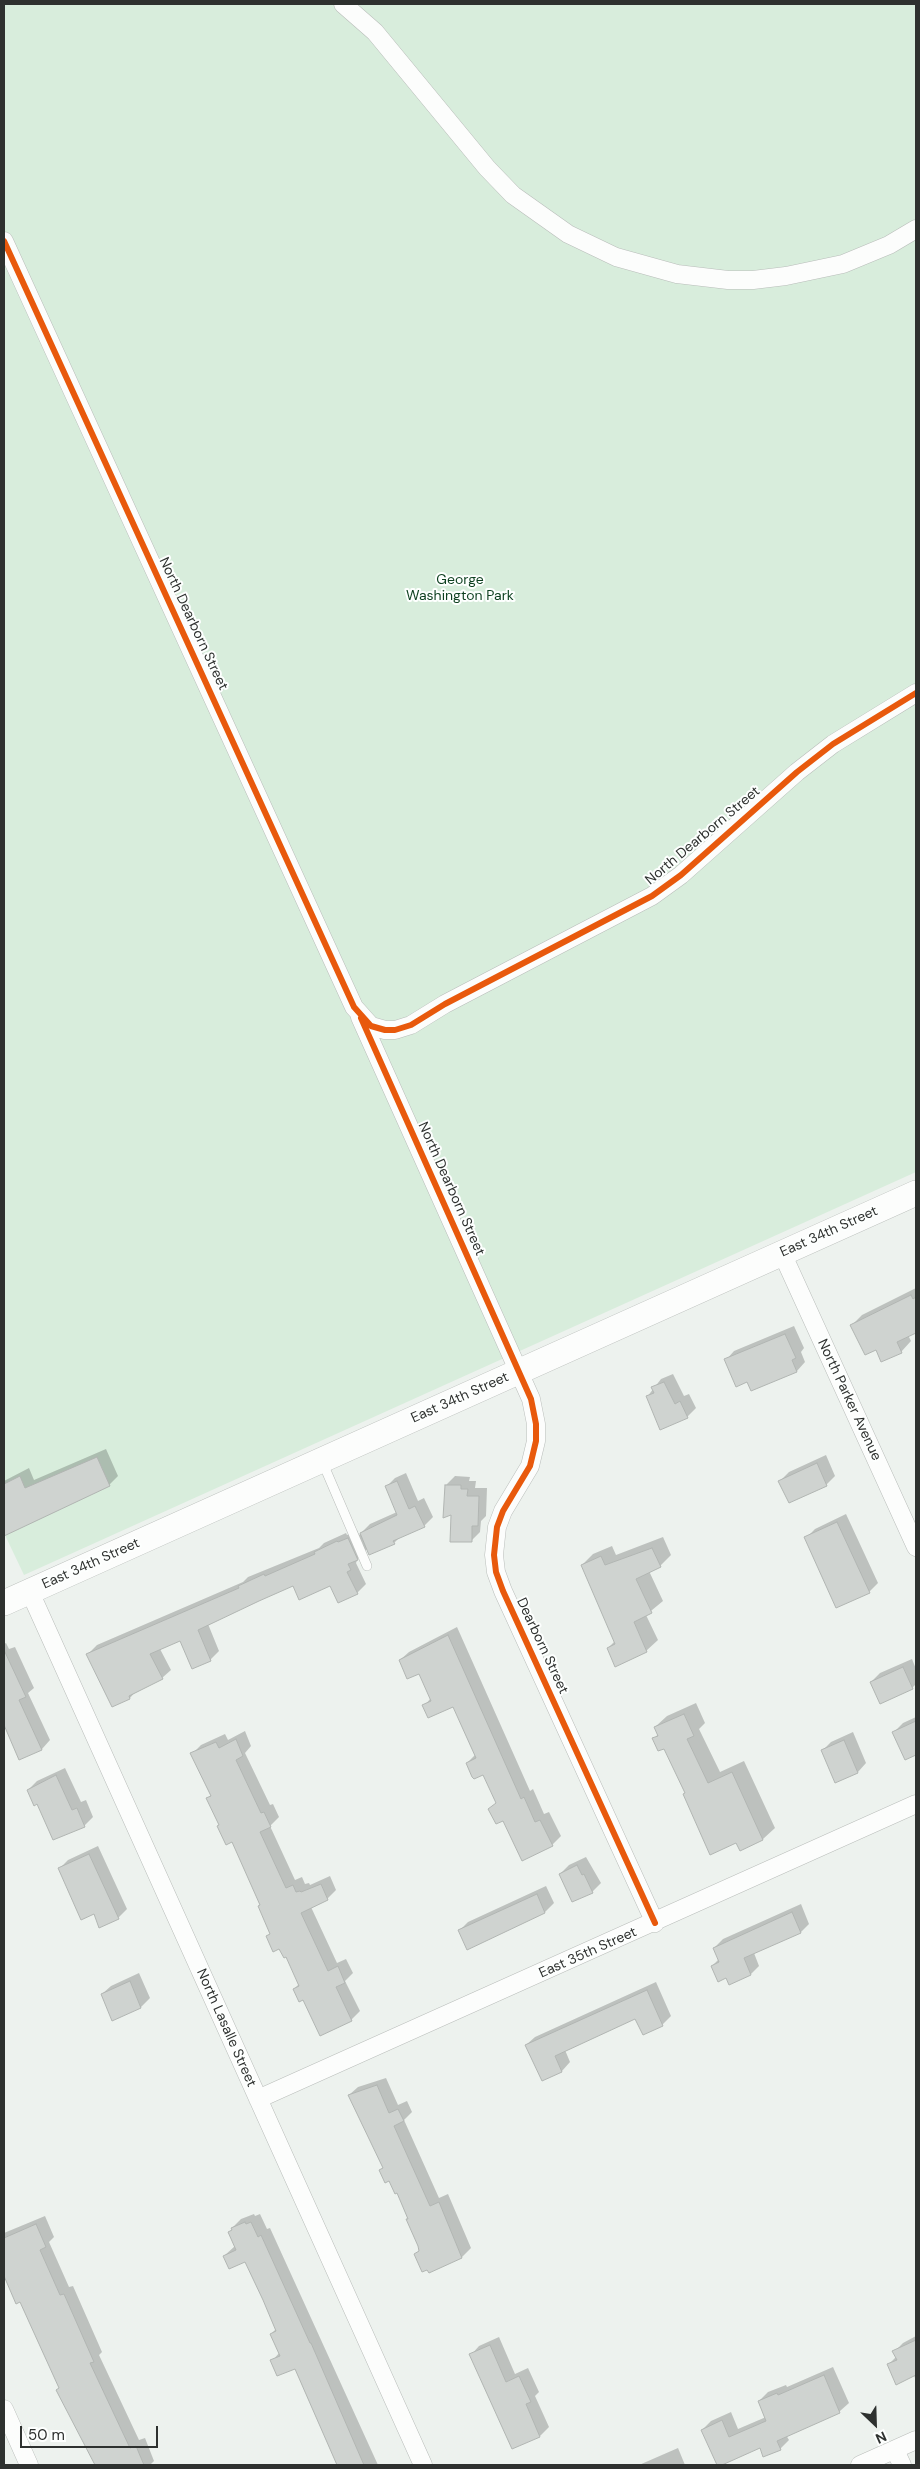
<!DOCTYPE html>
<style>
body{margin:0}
#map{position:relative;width:920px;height:2469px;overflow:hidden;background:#edf2ee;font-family:"DM Sans",sans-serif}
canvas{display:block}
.frame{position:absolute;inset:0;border:5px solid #2e312f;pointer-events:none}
.north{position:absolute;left:850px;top:2399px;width:50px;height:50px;-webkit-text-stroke:4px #fdfffe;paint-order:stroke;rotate:156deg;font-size:14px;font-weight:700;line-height:20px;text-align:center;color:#2e312f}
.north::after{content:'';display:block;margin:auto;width:18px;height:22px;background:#2e312f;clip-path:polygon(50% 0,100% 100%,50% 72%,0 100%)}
.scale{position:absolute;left:20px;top:2426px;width:138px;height:22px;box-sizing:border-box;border:2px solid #2e312f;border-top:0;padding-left:6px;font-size:15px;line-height:18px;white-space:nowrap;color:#2e312f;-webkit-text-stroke:4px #fdfffe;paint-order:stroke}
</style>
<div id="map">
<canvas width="920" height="2469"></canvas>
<div class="frame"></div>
<div class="north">N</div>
<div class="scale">50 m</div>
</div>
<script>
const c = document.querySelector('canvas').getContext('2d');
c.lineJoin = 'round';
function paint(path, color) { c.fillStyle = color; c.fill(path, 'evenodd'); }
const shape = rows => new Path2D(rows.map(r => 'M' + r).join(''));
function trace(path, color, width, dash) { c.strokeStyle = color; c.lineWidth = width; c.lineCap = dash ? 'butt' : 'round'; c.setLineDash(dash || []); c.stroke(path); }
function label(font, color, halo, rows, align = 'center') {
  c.font = font + ' "DM Sans",sans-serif'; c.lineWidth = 4; c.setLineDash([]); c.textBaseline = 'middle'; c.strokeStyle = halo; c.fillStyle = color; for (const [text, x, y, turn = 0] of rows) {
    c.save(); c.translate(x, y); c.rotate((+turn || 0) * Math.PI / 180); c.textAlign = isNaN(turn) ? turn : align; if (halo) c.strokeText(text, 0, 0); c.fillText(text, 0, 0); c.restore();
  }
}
paint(shape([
 [4,4,916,4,916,1172,24,1575,4,1533]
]), '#d8eddc');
paint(shape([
 [916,1288,916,1332,908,1335,911,1341,901,1352,876,1348,852,1325,862,1315],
 [794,1326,804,1348,801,1352,805,1362,797,1371,752,1390,747,1381,726,1360,734,1351],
 [673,1374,684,1396,689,1394,696,1408,687,1417,647,1397,661,1379],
 [106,1449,118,1476,109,1485,4,1535,4,1481,29,1468,34,1480],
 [826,1455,835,1476,826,1485,780,1481,789,1472],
 [406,1473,418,1501,424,1498,433,1517,424,1526,401,1536,394,1543,368,1548,358,1558,356,1563,366,1584,357,1593,330,1584,293,1584,208,1624,219,1651,210,1660,181,1639,160,1649,171,1670,162,1678,136,1691,130,1698,88,1654,97,1645,243,1582,248,1577,319,1548,324,1543,346,1533,347,1535,357,1530,359,1535,370,1524,397,1512,386,1487,395,1478],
 [455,1476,470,1477,469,1481,476,1481,475,1488,487,1488,486,1516,481,1521,480,1532,471,1541,452,1513,446,1485],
 [846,1514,878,1583,869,1592,837,1607,806,1538,815,1529],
 [663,1537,671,1555,660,1566,649,1571,663,1601,646,1615,658,1640,646,1651,608,1648,615,1641,582,1565,593,1554,612,1546,616,1555],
 [457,1627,530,1791,533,1789,544,1814,549,1812,561,1836,552,1845,503,1819,490,1809,497,1802,484,1773,467,1763,475,1755,453,1705,424,1706,431,1698,419,1672,400,1660,409,1652],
 [6,1643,9,1649,15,1647,34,1688,28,1693,50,1740,42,1749,20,1758,4,1721,4,1644],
 [912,1659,916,1669,916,1684,912,1688,871,1682,880,1673],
 [696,1703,705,1723,699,1729,720,1772,744,1761,775,1828,763,1839,740,1849,737,1841,686,1792,664,1747,654,1739,658,1734,655,1727,667,1716],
 [916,1717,916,1754,906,1759,894,1732,903,1723],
 [245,1731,251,1746,245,1753,270,1805,273,1804,279,1817,270,1826,295,1880,302,1877,305,1884,309,1883,310,1885,330,1876,336,1890,327,1899,311,1907,337,1963,346,1959,353,1973,345,1981,360,2011,351,2020,303,1998,294,1989,299,1984,286,1956,267,1937,271,1933,261,1905,232,1841,220,1825,207,1799,212,1794,192,1754,201,1745,225,1734,228,1740],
 [853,1732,866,1763,858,1772,823,1750,831,1742],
 [65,1768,81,1802,86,1800,93,1817,84,1826,54,1838,38,1802,28,1790,37,1781],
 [98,1846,127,1909,118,1918,100,1926,94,1913,59,1869,68,1860],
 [586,1857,601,1883,592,1892,560,1874,569,1865],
 [546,1886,554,1903,545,1912,468,1948,460,1930,468,1922],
 [801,1904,809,1924,801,1932,754,1953,759,1966,751,1974,712,1966,719,1959,714,1948,723,1939],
 [139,1973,150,1998,141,2007,113,2019,102,1994,111,1986],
 [656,1982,671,2016,662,2025,636,2018,565,2050,570,2062,562,2071,543,2080,526,2045,535,2037],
 [386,2078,398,2105,407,2101,412,2112,404,2120,439,2198,448,2194,471,2248,462,2257,429,2271,416,2254,420,2250,397,2191,380,2170,384,2167,349,2095,358,2087],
 [254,2214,255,2216,260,2214,267,2229,270,2228,378,2465,338,2465,295,2368,272,2361,280,2352,271,2334,277,2328,246,2260,224,2256,235,2246,232,2228,241,2219],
 [45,2216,54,2237,49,2242,69,2287,73,2286,102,2352,99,2355,139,2440,145,2438,154,2461,150,2465,97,2465,4,2261,4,2233],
 [916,2336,916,2377,915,2378,914,2375,888,2365,896,2357,894,2352,903,2343],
 [499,2337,515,2374,528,2368,539,2392,535,2396,549,2427,540,2436,513,2448,471,2355,479,2346],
 [833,2367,849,2403,840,2411,786,2435,789,2440,780,2449,760,2446,719,2465,702,2430,711,2421,731,2412,738,2429,766,2417,759,2401,768,2392,786,2385,787,2387],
 [678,2448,685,2465,639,2465]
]), '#0003');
const building = shape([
 [911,1295,913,1299,916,1297,916,1333,897,1342,902,1353,881,1362,876,1350,865,1355,850,1325,911,1295],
 [785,1334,796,1358,792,1360,797,1372,751,1391,747,1382,736,1387,724,1359,785,1334],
 [664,1382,675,1404,680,1401,688,1418,660,1430,646,1396,654,1393,651,1387,664,1382],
 [97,1457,110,1486,4,1536,4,1484,20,1476,25,1488,97,1457],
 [817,1463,827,1486,789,1503,778,1481,817,1463],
 [397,1481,409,1509,415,1506,425,1527,393,1541,395,1544,369,1555,360,1533,397,1515,385,1486,397,1481],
 [445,1485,461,1485,461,1489,468,1489,467,1496,479,1496,478,1526,472,1526,472,1542,450,1542,451,1515,443,1518,445,1485],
 [837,1522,870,1593,836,1608,804,1537,837,1522],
 [348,1538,358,1560,348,1564,351,1570,347,1572,358,1594,338,1603,330,1586,299,1600,293,1586,259,1601,198,1630,211,1661,192,1669,180,1641,150,1654,163,1679,129,1696,130,1699,112,1707,86,1654,239,1588,238,1586,264,1574,265,1576,315,1554,314,1552,337,1541,338,1542,348,1538],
 [652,1548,661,1567,636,1579,652,1613,634,1622,647,1652,615,1667,607,1648,615,1644,581,1565,601,1556,605,1565,652,1548],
 [448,1635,521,1799,524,1797,535,1822,540,1820,553,1846,522,1861,503,1821,496,1824,488,1809,496,1803,483,1775,474,1779,472,1777,466,1763,476,1758,453,1707,428,1718,422,1705,431,1701,419,1674,407,1679,399,1660,448,1635],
 [4,1650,26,1697,19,1700,42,1750,19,1760,4,1725,4,1650],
 [903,1667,913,1689,880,1704,870,1682,903,1667],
 [684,1714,694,1736,687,1739,708,1783,732,1772,763,1840,740,1851,736,1843,710,1855,683,1794,685,1793,664,1749,658,1751,652,1738,658,1736,654,1727,684,1714],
 [916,1721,916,1755,905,1760,892,1732,916,1721],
 [236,1739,243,1756,236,1760,261,1813,264,1812,271,1827,260,1832,286,1888,293,1885,296,1892,300,1891,301,1892,321,1884,328,1900,301,1913,328,1971,338,1966,345,1983,336,1987,352,2021,320,2036,303,2000,299,2002,293,1989,299,1986,286,1957,284,1958,279,1949,273,1952,266,1936,270,1934,258,1906,260,1905,232,1842,226,1845,217,1826,219,1825,206,1798,211,1796,190,1753,216,1742,219,1748,236,1739],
 [844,1740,858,1773,835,1783,821,1750,844,1740],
 [56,1775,72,1810,77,1808,85,1827,53,1840,37,1804,34,1806,27,1790,56,1775],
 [89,1854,119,1919,99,1928,94,1914,81,1920,58,1868,89,1854],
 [577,1865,582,1875,584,1874,593,1893,572,1902,559,1874,577,1865],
 [537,1894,545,1913,467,1950,458,1930,537,1894],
 [792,1912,801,1933,744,1958,751,1975,729,1985,726,1978,718,1982,711,1966,719,1962,713,1948,792,1912],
 [130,1981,141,2008,112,2021,101,1994,130,1981],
 [647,1990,663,2026,643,2035,635,2019,555,2056,562,2072,542,2081,525,2045,647,1990],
 [377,2085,389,2113,398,2109,404,2121,394,2126,430,2206,439,2202,462,2258,429,2273,427,2270,422,2272,414,2254,419,2251,418,2246,406,2219,408,2219,397,2193,395,2194,389,2181,385,2183,379,2170,383,2168,348,2095,377,2085],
 [245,2222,246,2224,251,2222,258,2237,261,2235,310,2343,311,2343,364,2465,337,2465,295,2369,277,2376,270,2360,280,2356,270,2334,276,2331,263,2300,245,2262,229,2269,223,2256,236,2250,228,2232,232,2230,231,2228,245,2222],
 [36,2224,46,2247,40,2250,60,2295,64,2294,94,2362,90,2363,130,2448,136,2446,144,2465,95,2465,56,2390,59,2388,20,2302,16,2304,4,2276,4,2238,36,2224],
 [916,2340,916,2375,896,2385,887,2364,897,2360,892,2351,916,2340],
 [490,2345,506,2382,519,2376,531,2402,526,2404,540,2437,512,2449,469,2354,490,2345],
 [824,2375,840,2413,777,2441,781,2450,763,2457,760,2448,722,2465,717,2465,701,2430,722,2420,729,2437,766,2421,758,2401,777,2393,778,2395,824,2375]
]);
paint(building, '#cfd3d0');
trace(building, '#b1b5b2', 1);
const lane = shape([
 [322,1461,367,1566]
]);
const street = shape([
 [343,4,375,32,487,168,513,195,568,234,616,257,677,274,728,280,753,280,786,276,843,264,889,245,916,229],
 [4,241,354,1007,371,1026,385,1030,395,1030,411,1025,445,1004,652,896,681,875,797,772,833,744,916,693],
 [360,1017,531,1399,536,1424,536,1441,530,1466,503,1511,497,1527,494,1555,496,1572,503,1591,655,1923],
 [782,1253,916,1547],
 [30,1592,423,2465],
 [258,2099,916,1804],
 [4,2409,29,2465],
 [895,2450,902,2465],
 [860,2465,916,2440]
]);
const secondary = shape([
 [4,1603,916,1193]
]);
trace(lane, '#b9bdba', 10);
trace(street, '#b9bdba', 19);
trace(secondary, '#b9bdba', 26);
trace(lane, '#fcfdfc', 9);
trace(street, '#fcfdfc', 18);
trace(secondary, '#fcfdfc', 25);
trace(shape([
 [4,241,354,1007,371,1026,385,1030,395,1030,411,1025,445,1004,652,896,681,875,797,772,833,744,916,693],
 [361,1018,531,1399,536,1424,536,1441,530,1466,503,1511,497,1527,494,1555,496,1572,503,1591,655,1923]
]), '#e8590c', 6);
label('14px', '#0c3f1e', '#fdfffe', [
 ["George",460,580],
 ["Washington Park",460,596]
]);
label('14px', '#2e312f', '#fdfffe', [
 ["North Dearborn Street",193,624,65],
 ["North Dearborn Street",703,836,-40],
 ["North Dearborn Street",451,1189,66],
 ["East 34th Street",829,1232,-24],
 ["East 34th Street",460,1398,-24],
 ["North Parker Avenue",849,1400,65],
 ["East 34th Street",91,1564,-24],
 ["Dearborn Street",542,1646,65],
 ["East 35th Street",588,1953,-24],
 ["North Lasalle Street",226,2028,66]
]);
</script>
